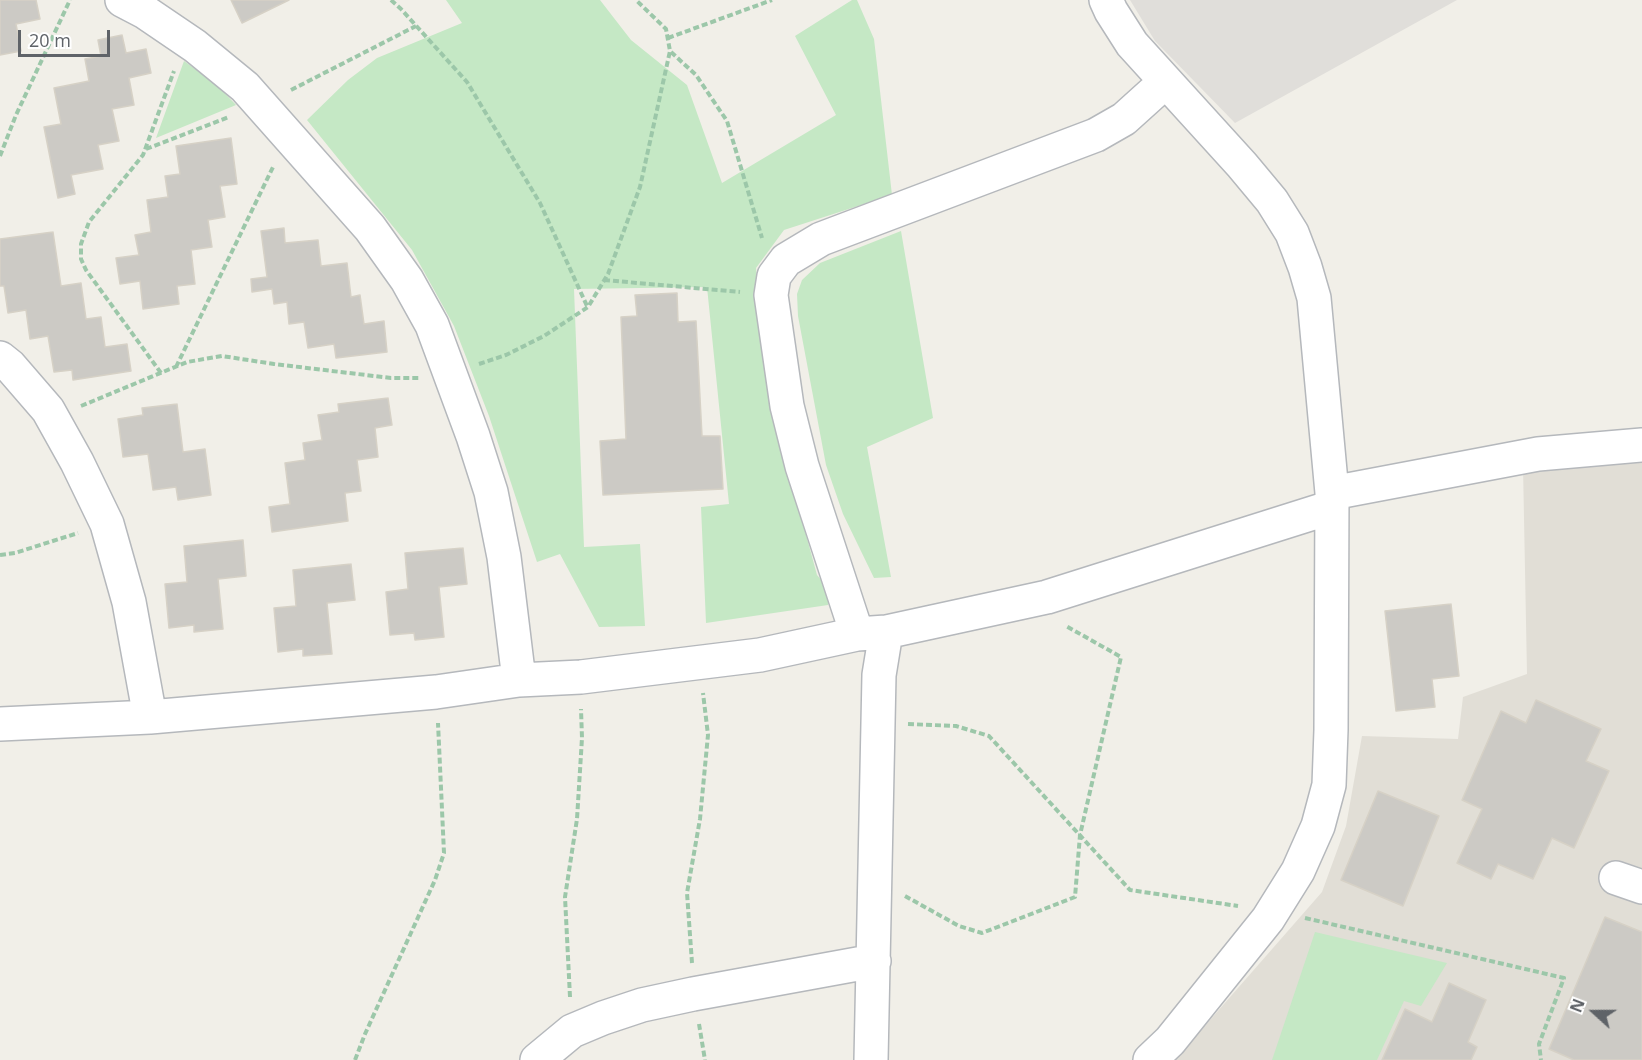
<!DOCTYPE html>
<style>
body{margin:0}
#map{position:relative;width:1642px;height:1060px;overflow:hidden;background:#f1efe8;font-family:"Open Sans",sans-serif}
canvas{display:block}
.north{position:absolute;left:1564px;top:982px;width:60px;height:60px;-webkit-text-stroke:4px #fff;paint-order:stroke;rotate:291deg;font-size:16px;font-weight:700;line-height:24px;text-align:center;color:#5f6368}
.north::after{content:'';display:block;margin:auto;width:21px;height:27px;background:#5f6368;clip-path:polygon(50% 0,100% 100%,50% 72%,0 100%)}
.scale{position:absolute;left:18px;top:30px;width:92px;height:27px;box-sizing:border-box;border:3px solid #5f6368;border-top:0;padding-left:8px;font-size:18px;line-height:21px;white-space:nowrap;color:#5f6368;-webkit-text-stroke:4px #fff;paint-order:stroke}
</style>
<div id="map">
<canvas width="1642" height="1060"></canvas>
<div class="north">N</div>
<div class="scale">20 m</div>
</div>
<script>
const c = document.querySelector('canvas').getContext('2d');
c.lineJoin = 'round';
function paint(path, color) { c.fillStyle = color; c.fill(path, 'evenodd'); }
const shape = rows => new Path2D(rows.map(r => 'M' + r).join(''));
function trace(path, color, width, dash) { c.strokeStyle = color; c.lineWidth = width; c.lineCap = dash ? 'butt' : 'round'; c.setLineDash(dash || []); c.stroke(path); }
paint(shape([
 [1130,0,1457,0,1235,123,1155,41]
]), '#e0deda');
paint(shape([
 [1642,463,1642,1060,1175,1060,1322,892,1346,826,1362,736,1458,739,1463,697,1527,674,1523,466]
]), '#e1ded6');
paint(shape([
 [446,0,600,0,631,40,687,85,722,183,836,115,795,36,852,0,857,0,874,39,892,195,784,230,756,268,770,402,817,575,830,590,828,605,706,623,701,507,729,504,707,287,574,289,584,547,640,544,645,626,599,627,560,554,537,562,489,416,454,326,412,250,307,120,348,80,377,58,462,23],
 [184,61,216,84,236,105,156,138],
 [901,231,933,418,867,447,891,577,874,578,843,514,826,465,798,316,797,294,802,280,820,263],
 [1315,932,1447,963,1421,1006,1404,1001,1377,1060,1272,1060]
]), '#c5e8c5');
const building = shape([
 [0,0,36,0,40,19,16,24,21,51,0,55,0,0],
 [231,0,289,0,242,23,231,0],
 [122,35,126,53,146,49,151,73,129,78,134,105,112,109,119,141,98,145,103,169,71,175,75,194,58,198,44,127,61,124,54,88,89,81,85,59,101,56,98,40,122,35],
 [231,138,237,184,220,186,225,217,208,220,212,247,191,250,195,284,177,286,179,304,143,309,140,281,120,284,116,258,139,255,135,235,151,232,147,200,168,197,165,176,180,174,176,146,231,138],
 [284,228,285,243,318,240,321,266,347,263,351,297,360,295,364,324,384,321,387,352,336,358,334,344,308,348,304,322,289,324,287,302,274,304,272,289,252,292,251,279,267,277,261,231,284,228],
 [53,232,61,286,81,283,86,319,101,317,105,347,127,344,131,371,73,380,72,370,54,372,48,336,30,339,26,310,8,313,4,286,0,286,0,239,53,232],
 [677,293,678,322,696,321,702,436,720,436,723,489,603,495,600,441,626,439,621,317,637,316,635,295,677,293],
 [388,398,392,425,375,428,378,457,357,460,361,491,345,493,348,521,272,532,269,507,290,504,285,463,305,460,303,443,322,440,318,415,339,412,338,404,388,398],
 [177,404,183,452,205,449,211,495,178,500,176,487,153,490,148,454,123,457,118,419,143,415,142,408,177,404],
 [243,540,246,576,218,579,223,629,194,632,194,625,169,628,165,584,187,582,184,546,243,540],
 [463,548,467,584,439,587,444,637,415,640,414,633,390,635,386,592,408,589,405,553,463,548],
 [351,564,355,600,327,603,332,654,303,656,303,649,278,652,274,608,296,606,293,570,351,564],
 [1451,604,1459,676,1432,679,1435,707,1396,711,1385,611,1451,604],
 [1536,700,1601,729,1586,761,1609,771,1574,848,1552,838,1533,879,1498,864,1491,879,1457,863,1482,809,1462,800,1501,711,1526,723,1536,700],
 [1378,791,1439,816,1403,906,1341,880,1378,791],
 [1605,917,1642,932,1642,1060,1574,1060,1549,1049,1605,917],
 [1449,983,1486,1000,1468,1042,1477,1047,1471,1060,1382,1060,1405,1009,1432,1022,1449,983]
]);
paint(building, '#cccac5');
trace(building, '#d6d1c6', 1.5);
const minor = shape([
 [122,0,145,12,195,46,245,87,370,228,407,280,432,325,473,436,491,492,504,557,519,680],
 [1106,0,1111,11,1132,44,1242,165,1272,201,1292,233,1305,267,1314,298,1332,493,1331,730,1329,785,1318,826,1298,871,1268,919,1170,1041,1150,1060],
 [0,358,10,366,48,410,77,462,107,524,129,602,150,717],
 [1332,493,1538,454,1642,445],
 [857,634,802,466,787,406,771,295,774,276,786,260,821,239,1096,135,1124,119,1165,82],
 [0,724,150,717,436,692,519,680,581,677,760,655,857,634,886,632,1047,597,1332,507],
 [1616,878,1642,887],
 [537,1060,572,1031,603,1018,642,1005,693,994,874,961],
 [871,1060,879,675,886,632]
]);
trace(minor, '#b5b8bc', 36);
trace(shape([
 [391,0,401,9,467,82,540,203,587,306],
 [668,38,772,0],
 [671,52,696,75,727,121,762,238],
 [291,90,416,26],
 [146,149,229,117],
 [0,156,16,115,70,0],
 [604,280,740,292],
 [479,364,506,355,544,336,588,307,608,274,640,187,670,51,666,29,636,0],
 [176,367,273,167],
 [161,373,86,270,81,259,81,244,89,222,143,155,174,71],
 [81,406,187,362,222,356,274,364,391,378,419,378],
 [0,555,15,553,78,533],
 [908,724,956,726,989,736,1130,890,1238,906],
 [905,896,959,926,982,933,1075,897,1080,835,1121,657,1066,626],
 [1305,918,1564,978,1539,1044,1541,1060],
 [692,963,687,893,700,819,708,735,703,693],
 [570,997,565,897,577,819,582,738,581,709],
 [699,1024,705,1060],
 [355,1060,365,1034,435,880,444,853,438,723]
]), '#9cc7a9', 4, [6, 3]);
trace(minor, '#fff', 33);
</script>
